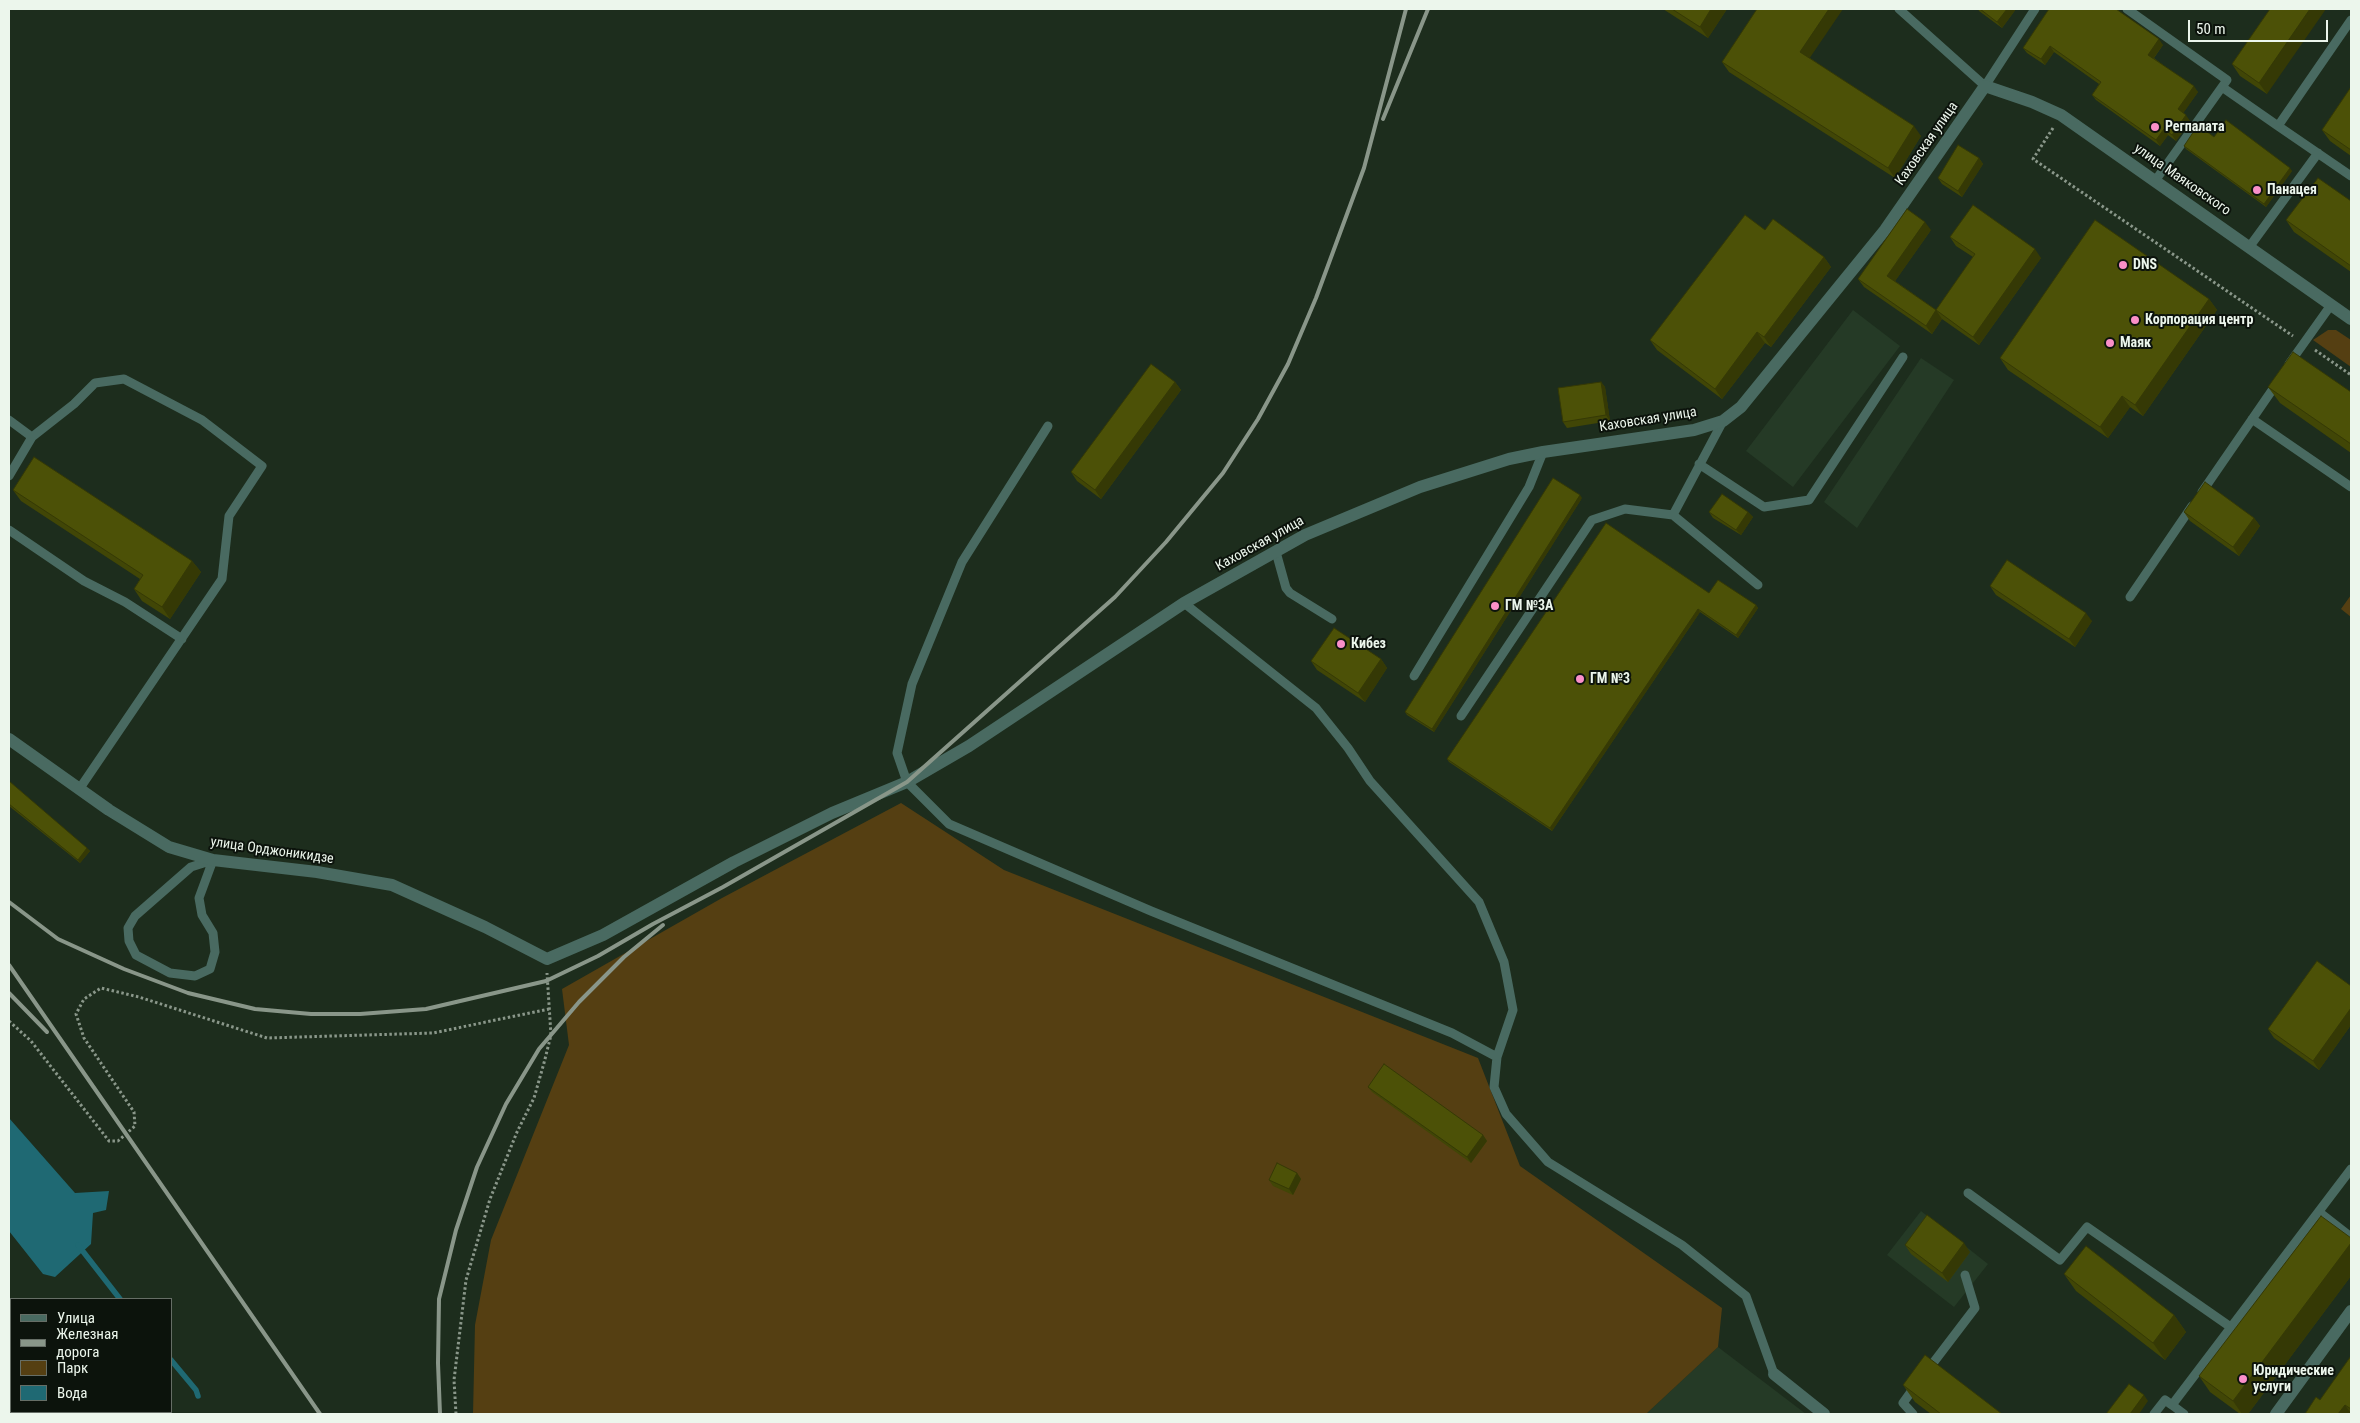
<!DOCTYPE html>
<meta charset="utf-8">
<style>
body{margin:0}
#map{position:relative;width:2360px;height:1423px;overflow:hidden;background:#1d2d1d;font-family:"Roboto Condensed",sans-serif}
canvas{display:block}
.frame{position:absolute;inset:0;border:10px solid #ecf6ec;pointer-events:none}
.legend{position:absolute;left:10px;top:1298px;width:162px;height:115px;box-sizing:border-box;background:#0c130c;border:1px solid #666e66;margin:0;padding:6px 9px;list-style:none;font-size:15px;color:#ecf6ec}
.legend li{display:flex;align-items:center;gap:10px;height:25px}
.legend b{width:25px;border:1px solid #666e66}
.scale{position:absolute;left:2188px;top:20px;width:140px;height:22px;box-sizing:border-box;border:2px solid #ecf6ec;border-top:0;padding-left:6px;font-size:15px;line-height:18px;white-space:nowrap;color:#ecf6ec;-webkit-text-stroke:4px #0c130c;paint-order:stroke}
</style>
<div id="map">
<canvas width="2360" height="1423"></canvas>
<div class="frame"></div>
<ul class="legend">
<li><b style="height:6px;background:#496a61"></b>Улица</li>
<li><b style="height:6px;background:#899689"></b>Железная дорога</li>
<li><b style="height:14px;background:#553f12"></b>Парк</li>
<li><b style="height:14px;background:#1f6973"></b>Вода</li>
</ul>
<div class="scale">50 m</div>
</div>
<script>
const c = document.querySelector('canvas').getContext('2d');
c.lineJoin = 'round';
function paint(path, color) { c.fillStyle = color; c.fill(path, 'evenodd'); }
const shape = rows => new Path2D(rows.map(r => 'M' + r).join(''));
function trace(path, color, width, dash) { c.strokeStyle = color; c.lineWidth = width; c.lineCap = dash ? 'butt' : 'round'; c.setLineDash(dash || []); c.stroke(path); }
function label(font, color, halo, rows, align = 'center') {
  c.font = font + ' "Roboto Condensed",sans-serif'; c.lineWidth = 4; c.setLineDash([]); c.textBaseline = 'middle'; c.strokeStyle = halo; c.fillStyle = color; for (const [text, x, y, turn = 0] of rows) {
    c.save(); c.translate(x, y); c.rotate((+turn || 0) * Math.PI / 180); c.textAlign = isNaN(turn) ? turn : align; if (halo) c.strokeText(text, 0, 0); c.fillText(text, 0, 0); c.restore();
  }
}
paint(shape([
 [1853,310,1900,346,1793,487,1746,451],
 [1921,358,1954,380,1857,528,1824,502],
 [1921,1211,1988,1264,1954,1307,1887,1255],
 [1718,1347,1806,1414,1646,1414]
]), '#253a26');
paint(shape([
 [2328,330,2336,330,2351,340,2351,367,2313,340],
 [2351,595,2351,617,2341,609],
 [901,803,1004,870,1478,1058,1520,1166,1722,1308,1718,1347,1646,1414,473,1414,475,1325,491,1240,569,1045,562,989,722,898],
 [9,1307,11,1310,11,1412,101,1412,103,1414,9,1414]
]), '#553f12');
paint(shape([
 [9,1118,75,1193,109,1191,106,1210,93,1213,91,1244,55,1277,43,1274,9,1231]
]), '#1f6973');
trace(shape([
 [78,1245,120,1299],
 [171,1360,196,1390,198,1396]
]), '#1f6973', 5.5);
trace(shape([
 [2053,128,2033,159,2293,336],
 [2315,350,2351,375],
 [9,1021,31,1041,109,1141,118,1141,135,1126,134,1112,84,1038,76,1014,84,999,101,988,139,997,267,1038,433,1033,549,1009],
 [456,1414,454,1380,466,1280,490,1199,517,1132,534,1098,544,1063,551,1035,547,973]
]), '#8a978a', 3, [2.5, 2.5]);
trace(shape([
 [1899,9,1985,86,2035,9],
 [2127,9,2227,80,2155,181],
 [2351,20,2278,126,2351,176],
 [2222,87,2278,126],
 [2250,246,2318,153],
 [2289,364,2331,305],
 [2252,419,2351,487],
 [9,420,32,437,9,476],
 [1048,426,962,562,912,684,897,753,907,782,949,824,1151,911,1452,1033,1497,1057,1494,1087,1506,1114,1548,1162,1682,1245,1746,1296,1774,1374],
 [32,437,74,404,95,383,124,379,202,420,262,466,229,516,222,579,80,788],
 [1699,464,1764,507,1809,500,1903,357],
 [2202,492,2277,383],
 [1673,515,1758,585],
 [9,530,84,581,125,602,182,639],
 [1276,552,1286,588,1290,593,1332,619],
 [2130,597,2192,506],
 [1184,603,1316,708,1348,748,1370,781,1479,902,1504,962,1513,1010,1497,1057],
 [1414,676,1529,487,1543,452],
 [1461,716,1592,520,1625,509,1673,515,1723,421],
 [213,860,199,898,202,915,213,933,215,952,210,969,195,976,170,973,136,955,129,941,128,928,135,916,191,867,213,860],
 [1968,1193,2060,1260,2087,1227,2232,1328],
 [2319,1212,2351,1237],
 [1927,1371,1975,1308,1965,1275],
 [1913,1414,1903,1403,1916,1385],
 [2154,1414,2165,1400,2172,1405],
 [2184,1414,2172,1405,2351,1169]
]), '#496a61', 9);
trace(shape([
 [9,739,109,810,169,847,213,860,317,872,392,885,485,927,547,959,603,935,734,862,832,813,907,782,969,746,1184,603,1305,535,1420,487,1509,459,1543,452,1694,430,1723,421,1741,407,1885,230,1985,86,2032,102,2061,115,2351,319],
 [1774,1374,1824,1414],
 [2276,1414,2351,1311]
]), '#496a61', 12);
trace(shape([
 [1383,119,1428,9],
 [9,902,58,939,124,969,188,993,255,1009,311,1014,360,1014,426,1009,546,981,598,956,653,924,723,887,907,782,1115,597,1166,542,1223,473,1258,419,1288,364,1316,298,1364,168,1406,9],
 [9,965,320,1414],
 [9,993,47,1032],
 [440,1414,438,1363,439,1299,456,1230,477,1167,506,1104,539,1049,579,1002,624,957,663,925]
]), '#899689', 4);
paint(shape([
 [1663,9,1727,9,1708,38],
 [1978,9,2016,9,2002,28,1979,11],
 [2049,9,2163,45,2154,58,2198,92,2183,113,2190,121,2176,141,2168,135,2160,146,2096,100,2092,95,2099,84,2054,52,2045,65,2027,53,2023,48],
 [2270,9,2267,94,2240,76,2232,64],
 [1810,58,1921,136,1895,178,1729,72,1722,62],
 [2351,87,2351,156,2330,141,2322,130],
 [2214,137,2292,171,2266,207,2186,149,2184,146],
 [1979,158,1983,164,1962,197,1942,184,1938,178],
 [2351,201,2351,272,2294,232,2286,220],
 [1765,230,1824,257,1831,267,1771,347,1765,343,1722,399,1657,350,1650,340],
 [1931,230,1895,281,1936,310,1973,257,1956,246,1950,237,2041,258,1979,345,1942,319,1932,334,1864,287,1858,279],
 [2209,299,2217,310,2143,416,2130,407,2108,438,2008,370,2000,358],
 [1175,382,1181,390,1101,499,1077,481,1071,472],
 [1601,382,1605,387,1610,421,1567,428,1563,422],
 [2268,387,2351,392,2351,453,2280,403],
 [13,490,192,561,201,572,170,619,142,601,134,589,140,579,21,501],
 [1582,498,1434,732,1407,715,1405,712],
 [1709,512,1748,512,1753,517,1741,535,1713,518],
 [2184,512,2254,518,2260,526,2239,556,2190,521],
 [1990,586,2092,621,2075,647,1996,595],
 [1709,593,1756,605,1758,608,1738,638,1700,612,1552,831,1449,762,1447,759],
 [1381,659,1387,668,1365,702,1317,670,1311,661],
 [9,781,90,851,80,863,9,806],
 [2351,986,2351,1025,2319,1070,2274,1038,2268,1029],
 [1368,1087,1483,1135,1487,1141,1471,1163,1372,1092],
 [1297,1173,1301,1179,1293,1195,1273,1186,1269,1180],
 [2351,1238,2351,1276,2248,1414,2240,1414,2210,1392,2199,1376],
 [1905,1245,1970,1252,1948,1282,1911,1254],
 [2064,1274,2174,1315,2186,1332,2165,1360,2076,1291],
 [2351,1356,2351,1413,2350,1412,2349,1414,2305,1414,2320,1400],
 [1903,1385,2002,1414,1931,1414,1915,1402]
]), '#414606');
paint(shape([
 [1711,9,1727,9,1708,38,1700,27],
 [1829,9,1843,9,1807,62,1800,52],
 [2007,9,2016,9,2002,28,1997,22],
 [2310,9,2326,9,2267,94,2259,83],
 [2159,39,2163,45,2152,60,2148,55],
 [2050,46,2054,52,2045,65,2041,59],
 [2194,86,2198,92,2182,115,2178,109],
 [2186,115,2190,121,2176,141,2172,135],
 [1914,126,1921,136,1895,178,1888,168],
 [2164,129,2168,135,2160,146,2156,140],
 [1979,158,1983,164,1962,197,1958,191],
 [2290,168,2292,171,2266,207,2264,204],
 [1925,222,1931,230,1893,284,1887,276],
 [2035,249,2041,258,1979,345,1973,337],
 [1824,257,1831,267,1771,347,1764,337],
 [2209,299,2217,310,2143,416,2135,405],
 [1936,310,1942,319,1932,334,1926,326],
 [1757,332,1765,343,1722,399,1715,389],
 [1175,382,1181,390,1101,499,1095,490],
 [1601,382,1605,387,1610,421,1606,415],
 [2122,396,2130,407,2108,438,2100,427],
 [1580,495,1582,498,1434,732,1432,729],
 [1748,512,1753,517,1741,535,1736,530],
 [2254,518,2260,526,2239,556,2233,547],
 [192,561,201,572,170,619,162,607],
 [1756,605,1758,608,1738,638,1736,635],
 [1698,609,1700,612,1552,831,1550,828],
 [2086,613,2092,621,2075,647,2069,639],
 [1381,659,1387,668,1365,702,1358,693],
 [87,848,90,851,80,863,78,860],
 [2351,1008,2351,1025,2319,1070,2313,1061],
 [1483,1135,1487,1141,1471,1163,1467,1157],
 [1297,1173,1301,1179,1293,1195,1289,1189],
 [1964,1243,1970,1252,1948,1282,1942,1273],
 [2351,1243,2351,1276,2248,1414,2242,1414,2233,1401],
 [2174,1315,2186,1332,2165,1360,2153,1343],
 [2144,1395,2148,1401,2139,1414,2130,1414],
 [2345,1405,2350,1412,2349,1414,2338,1414]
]), '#353905');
const building = shape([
 [1672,9,1711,9,1700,27,1672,9],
 [1757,9,1829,9,1800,52,1914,126,1888,168,1722,62,1757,9],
 [1980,9,2007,9,1997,22,1980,9],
 [2049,9,2116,9,2159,39,2148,55,2194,86,2178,109,2186,115,2172,135,2164,129,2156,140,2092,95,2101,82,2050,46,2041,59,2023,48,2049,9],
 [2270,9,2310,9,2259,83,2232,64,2270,9],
 [2351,87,2351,150,2322,130,2351,87],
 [2226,120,2290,168,2264,204,2184,146,2198,125,2214,137,2226,120],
 [1958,145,1979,158,1958,191,1938,178,1958,145],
 [2318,178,2351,201,2351,266,2286,220,2318,178],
 [1973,205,2035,249,1973,337,1936,310,1975,254,1950,237,1973,205],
 [1907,209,1925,222,1887,276,1936,310,1926,326,1858,279,1907,209],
 [1745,215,1765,230,1773,219,1824,257,1764,337,1757,332,1715,389,1650,340,1745,215],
 [2095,220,2209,299,2135,405,2122,396,2100,427,2000,358,2095,220],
 [2293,352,2351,392,2351,444,2268,387,2293,352],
 [1151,364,1175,382,1095,490,1071,472,1151,364],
 [1601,382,1606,415,1563,422,1558,388,1601,382],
 [34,457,192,561,162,607,134,589,143,575,13,490,34,457],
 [1553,478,1580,495,1432,729,1405,712,1553,478],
 [2205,482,2254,518,2233,547,2184,512,2205,482],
 [1722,494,1748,512,1736,530,1709,512,1722,494],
 [1606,523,1709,593,1718,580,1756,605,1736,635,1698,609,1550,828,1447,759,1606,523],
 [2007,560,2086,613,2069,639,1990,586,2007,560],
 [1334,628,1381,659,1358,693,1311,661,1334,628],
 [9,781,87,848,78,860,9,804,9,781],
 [2317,961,2351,986,2351,1008,2313,1061,2268,1029,2317,961],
 [1384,1064,1483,1135,1467,1157,1368,1087,1384,1064],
 [1277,1163,1297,1173,1289,1189,1269,1180,1277,1163],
 [1927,1215,1964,1243,1942,1273,1905,1245,1927,1215],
 [2321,1216,2351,1238,2351,1243,2233,1401,2199,1376,2321,1216],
 [2086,1246,2174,1315,2153,1343,2064,1274,2086,1246],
 [1925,1355,2002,1414,1941,1414,1903,1385,1925,1355],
 [2351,1356,2351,1409,2345,1405,2338,1414,2305,1414,2316,1397,2320,1400,2351,1356],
 [2129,1384,2144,1395,2130,1414,2106,1414,2129,1384]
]);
paint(building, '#4c5107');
trace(building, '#353905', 1);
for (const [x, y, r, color] of [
 [2155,127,5,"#fa8fc8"],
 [2257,190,5,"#fa8fc8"],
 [2123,265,5,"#fa8fc8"],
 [2135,320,5,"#fa8fc8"],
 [2110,343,5,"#fa8fc8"],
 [1495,606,5,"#fa8fc8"],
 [1341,644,5,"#fa8fc8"],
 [1580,679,5,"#fa8fc8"],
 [2243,1379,5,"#fa8fc8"]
]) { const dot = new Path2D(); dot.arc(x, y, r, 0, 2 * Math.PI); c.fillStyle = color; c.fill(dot); trace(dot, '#0c130c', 2); }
label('bold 14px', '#ecf6ec', '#0c130c', [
 ["Регпалата",2165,127],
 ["Панацея",2267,190],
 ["DNS",2133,265],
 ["Корпорация центр",2145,320],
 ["Маяк",2120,343],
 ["ГМ №3А",1505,606],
 ["Кибез",1351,644],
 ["ГМ №3",1590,679],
 ["Юридические",2253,1371],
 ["услуги",2253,1387]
], 'left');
label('14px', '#ecf6ec', '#0c130c', [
 ["Каховская улица",1927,144,-55],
 ["улица Маяковского",2182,180,35],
 ["Каховская улица",1648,420,-9],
 ["Каховская улица",1260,544,-29],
 ["улица Орджоникидзе",272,851,8]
]);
</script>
